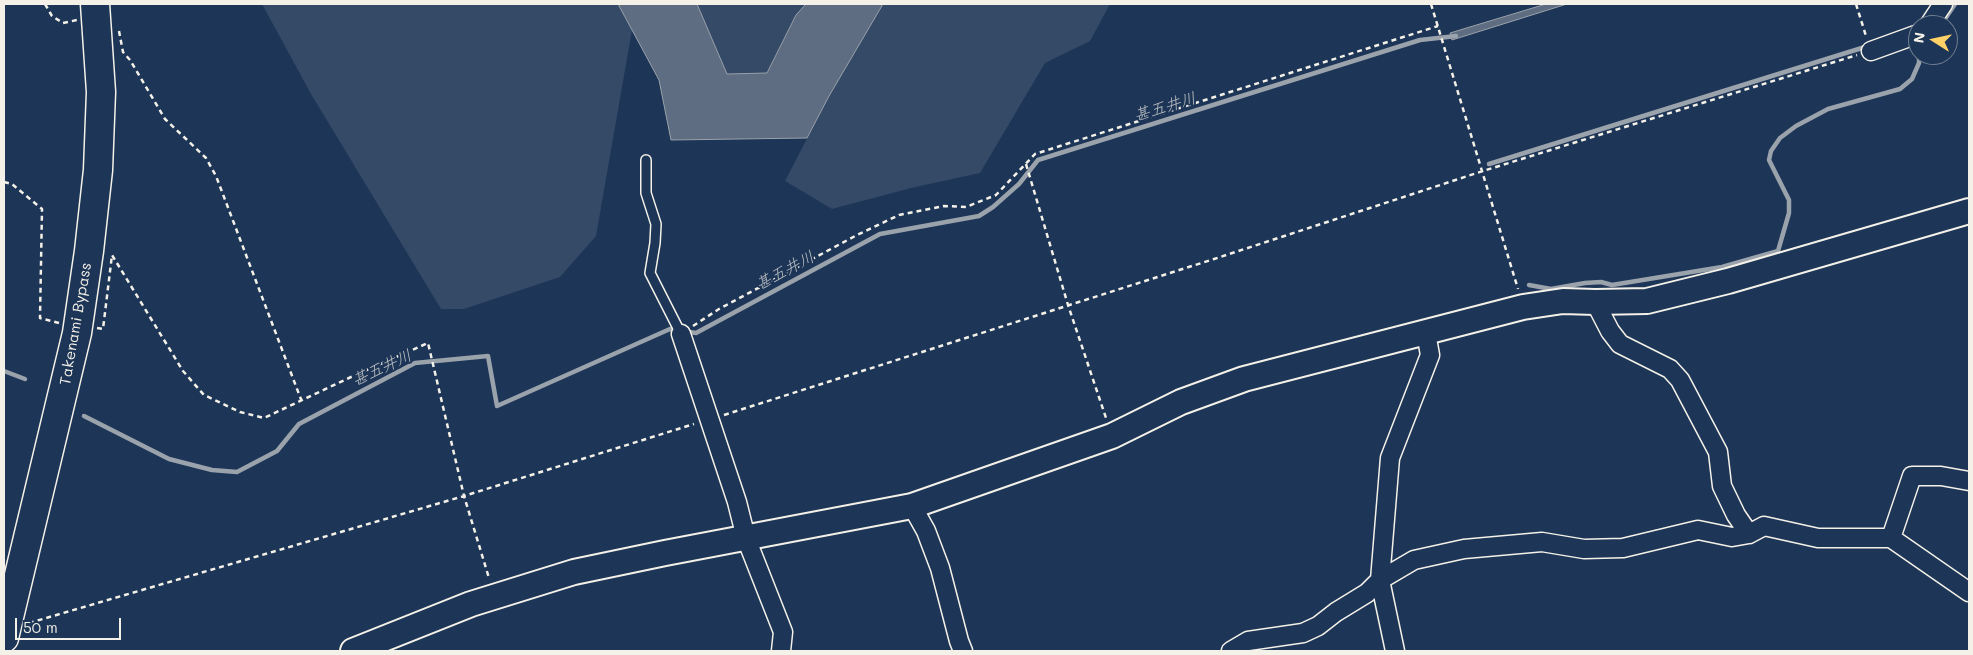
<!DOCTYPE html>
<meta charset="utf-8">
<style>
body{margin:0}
#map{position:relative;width:1973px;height:655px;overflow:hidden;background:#1d3557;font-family:Mali,sans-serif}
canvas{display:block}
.frame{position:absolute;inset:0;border:5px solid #f4f1e8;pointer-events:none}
.north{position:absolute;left:1908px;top:15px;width:50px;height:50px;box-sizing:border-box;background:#1d3557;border:1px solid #738091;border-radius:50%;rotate:280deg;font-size:14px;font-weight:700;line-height:20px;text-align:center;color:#f4f1e8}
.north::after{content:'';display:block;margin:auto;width:18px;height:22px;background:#ffd166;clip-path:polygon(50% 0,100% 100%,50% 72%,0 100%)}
.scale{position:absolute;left:15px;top:618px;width:106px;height:22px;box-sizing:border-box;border:2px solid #f4f1e8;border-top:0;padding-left:6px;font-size:15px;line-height:18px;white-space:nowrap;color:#f4f1e8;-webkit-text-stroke:4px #1d3557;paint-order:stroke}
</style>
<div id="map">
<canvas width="1973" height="655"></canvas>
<div class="frame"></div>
<div class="north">N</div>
<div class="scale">50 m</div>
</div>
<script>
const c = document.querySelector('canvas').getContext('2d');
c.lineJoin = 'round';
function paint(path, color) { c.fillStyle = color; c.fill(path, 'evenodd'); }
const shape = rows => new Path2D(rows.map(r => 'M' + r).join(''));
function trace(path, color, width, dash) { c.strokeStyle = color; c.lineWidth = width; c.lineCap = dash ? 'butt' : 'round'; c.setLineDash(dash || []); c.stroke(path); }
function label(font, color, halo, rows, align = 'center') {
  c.font = font + ' Mali,"Klee One",sans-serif'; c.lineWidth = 4; c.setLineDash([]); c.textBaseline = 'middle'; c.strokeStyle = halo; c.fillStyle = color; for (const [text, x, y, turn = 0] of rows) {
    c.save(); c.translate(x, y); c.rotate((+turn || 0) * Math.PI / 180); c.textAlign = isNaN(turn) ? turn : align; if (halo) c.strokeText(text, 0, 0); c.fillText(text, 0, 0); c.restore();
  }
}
paint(shape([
 [262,4,618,4,632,30,596,236,560,277,464,309,441,309,311,94],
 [697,4,806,4,796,15,767,73,727,74],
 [883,4,1110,4,1090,41,1045,63,980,173,911,188,832,209,785,181,829,96]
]), '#354a67');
const water = shape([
 [618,4,697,4,727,74,767,73,796,15,806,4,883,4,829,96,807,138,671,140,659,80,618,4],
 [1546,4,1567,4,1452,40,1450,33,1546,4]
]);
paint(water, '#5e6d82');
trace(water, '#9aa2ab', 1);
trace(shape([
 [1941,25,1955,4],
 [1489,164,1865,47],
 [1529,285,1551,289,1585,283,1601,282,1612,285,1722,267,1778,251,1789,213,1789,200,1769,160,1771,151,1780,138,1796,126,1828,109,1900,89,1912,79,1919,63,1919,55],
 [4,371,25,379],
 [84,416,169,459,212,470,237,472,277,451,299,424,415,363,488,356,497,406,670,329,696,333,880,234,979,216,993,207,1019,184,1038,160,1420,40,1456,36]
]), '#9aa2ab', 4.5);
const lane = shape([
 [646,160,646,193,656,224,655,243,650,273,681,334]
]);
const street = shape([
 [1929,25,1943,4],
 [1871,51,1918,34],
 [1595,302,1610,331,1620,344,1670,369,1680,380,1718,452,1722,486,1736,515,1749,534],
 [681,334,737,502,746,538,783,632,781,651],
 [912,506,926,531,940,568,959,641,963,651],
 [1891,538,1912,476,1941,476,1969,481],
 [1231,651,1248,641,1303,633,1318,626,1336,612,1367,593,1380,580,1414,560,1464,549,1542,542,1584,549,1623,548,1698,530,1732,537,1749,534,1764,526,1818,538,1891,538,1969,592],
 [1395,651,1380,580,1390,458,1430,355,1426,333]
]);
const secondary = shape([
 [353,651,471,604,574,572,665,553,912,506,1112,436,1181,402,1244,379,1523,307,1563,301,1595,302,1647,301,1728,281,1969,211]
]);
const highway = shape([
 [4,638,77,333,89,251,98,170,101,92,95,4]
]);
trace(lane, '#f4f1e8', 12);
trace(street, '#f4f1e8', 21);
trace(secondary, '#f4f1e8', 28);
trace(highway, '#f4f1e8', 31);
trace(shape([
 [45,4,52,16,63,23,77,20],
 [1431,4,1518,289],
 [1856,4,1866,36],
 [119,31,123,52,130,60,165,119,206,158,216,176,302,402],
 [1026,164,1068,305,1106,418],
 [4,182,12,184,42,209,40,318,59,323],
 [693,326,719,309,857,235,899,215,944,206,966,207,996,195,1035,154,1438,26],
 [97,328,103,329,112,255,183,371,204,395,240,412,264,418,351,377,428,343,464,496,489,578],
 [724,415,1214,259,1483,171,1857,55],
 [29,623,464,496,694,424]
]), '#f4f1e8', 2.5, [5, 4]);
trace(lane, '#1d3557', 9);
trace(street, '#1d3557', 18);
trace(secondary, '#1d3557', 24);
trace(highway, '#1d3557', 28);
label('15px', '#f4f1e8', '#1d3557', [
 ["Takenami Bypass",76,324,-80]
]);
label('italic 16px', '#c0c3c4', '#1d3557', [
 ["甚五井川",1165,107,-17],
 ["甚五井川",785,271,-28],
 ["甚五井川",382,368,-25]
]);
</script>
